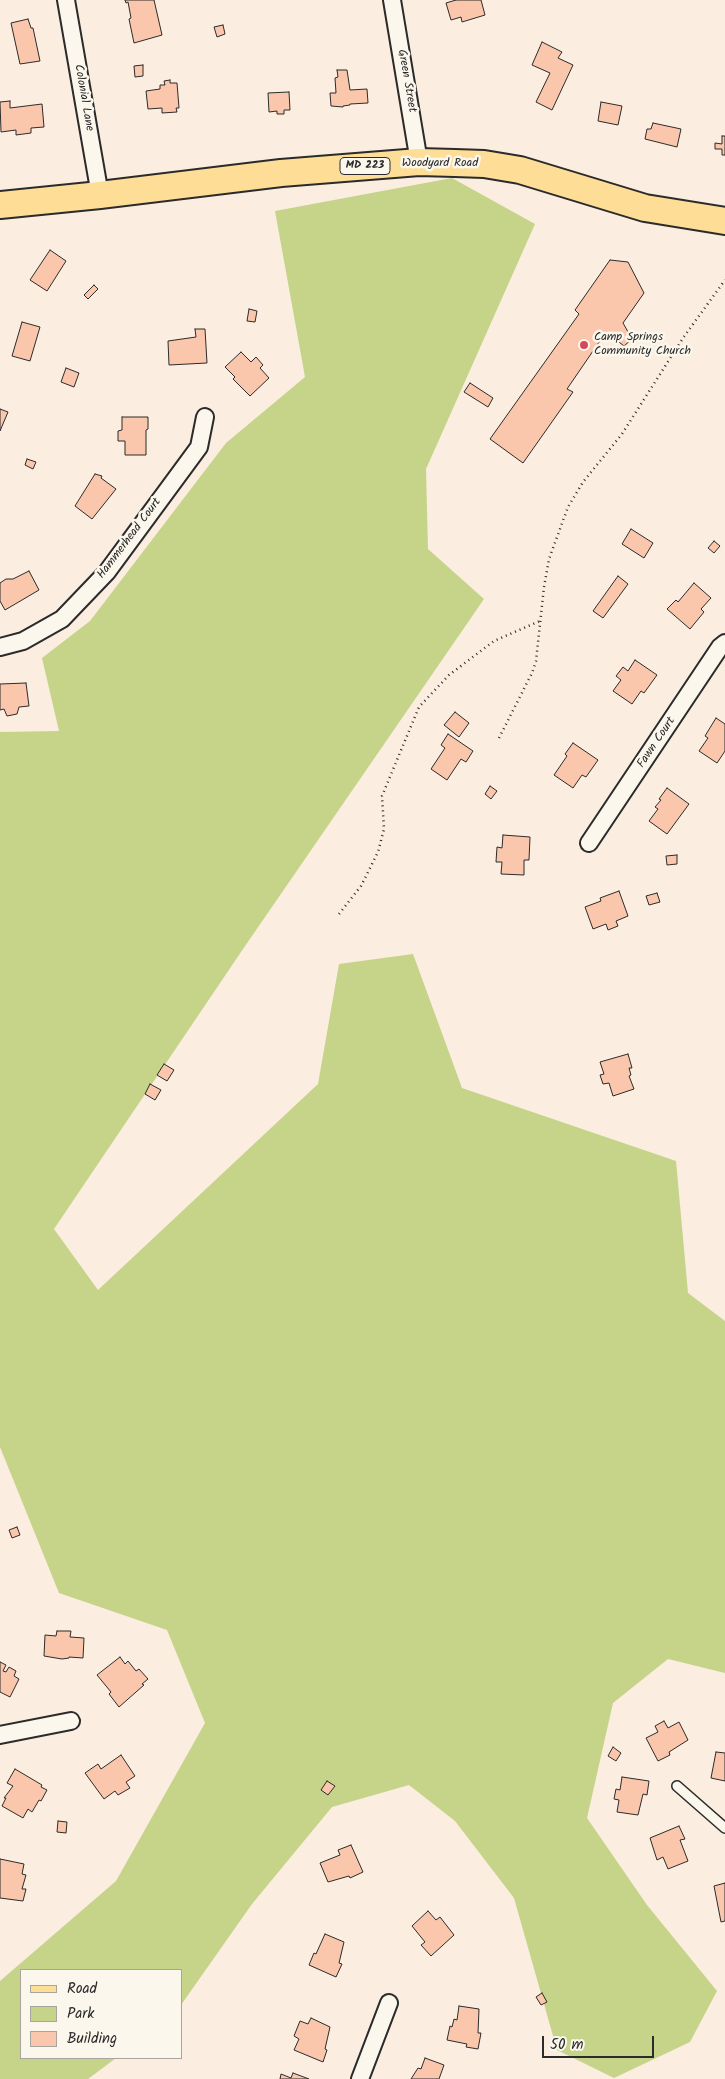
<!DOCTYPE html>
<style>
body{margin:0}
#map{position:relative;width:725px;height:2079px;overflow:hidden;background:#fbeddf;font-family:Kalam,sans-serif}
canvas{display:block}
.legend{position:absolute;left:20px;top:1969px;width:162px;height:90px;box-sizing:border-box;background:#fbf7ec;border:1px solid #a8a59f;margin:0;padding:6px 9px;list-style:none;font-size:15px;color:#2b2b2b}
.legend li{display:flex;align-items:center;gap:10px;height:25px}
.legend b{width:25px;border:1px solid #a8a59f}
.scale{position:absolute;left:542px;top:2036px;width:112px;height:22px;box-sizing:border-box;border:2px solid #2b2b2b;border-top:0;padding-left:6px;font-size:15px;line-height:18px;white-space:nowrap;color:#2b2b2b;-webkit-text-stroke:4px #fbf7ec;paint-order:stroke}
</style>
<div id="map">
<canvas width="725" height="2079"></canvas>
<ul class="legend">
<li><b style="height:6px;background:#fedd96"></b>Road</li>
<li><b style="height:14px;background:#c5d489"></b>Park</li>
<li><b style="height:14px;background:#fbc7ac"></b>Building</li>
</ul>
<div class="scale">50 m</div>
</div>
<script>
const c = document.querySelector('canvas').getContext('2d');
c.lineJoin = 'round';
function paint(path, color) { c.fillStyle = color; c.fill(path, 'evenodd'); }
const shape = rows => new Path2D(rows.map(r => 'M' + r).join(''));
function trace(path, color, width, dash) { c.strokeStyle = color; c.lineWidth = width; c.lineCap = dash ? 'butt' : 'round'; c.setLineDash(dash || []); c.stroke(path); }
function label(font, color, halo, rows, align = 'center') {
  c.font = font + ' Kalam,sans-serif'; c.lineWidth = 5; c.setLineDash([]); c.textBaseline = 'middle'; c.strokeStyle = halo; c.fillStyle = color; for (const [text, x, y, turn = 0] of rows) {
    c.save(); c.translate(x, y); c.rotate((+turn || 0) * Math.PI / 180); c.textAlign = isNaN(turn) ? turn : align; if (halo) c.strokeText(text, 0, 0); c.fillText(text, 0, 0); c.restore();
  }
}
paint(shape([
 [452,178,535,224,426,469,428,549,484,599,243,949,54,1229,98,1290,318,1084,339,964,413,954,462,1088,676,1161,688,1293,725,1321,725,1673,668,1659,613,1703,587,1818,647,1905,717,1991,690,2042,614,2078,557,2050,514,1898,455,1821,409,1785,332,1807,252,1904,181,2005,181,1970,21,1970,21,2058,116,2058,88,2079,0,2079,0,1981,116,1881,205,1723,167,1630,59,1593,0,1447,0,732,59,731,42,658,90,621,226,443,305,377,275,211]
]), '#c5d489');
const building = shape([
 [125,0,154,0,162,35,134,43,129,19,131,18,128,2,126,3,125,0],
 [456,0,481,0,485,15,462,22,461,17,451,20,446,3,456,0],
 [28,19,31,28,33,28,40,61,20,64,11,23,28,19],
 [223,25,225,34,217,37,214,27,223,25],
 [542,42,562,52,558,58,573,65,552,110,536,102,550,73,532,65,542,42],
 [143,65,143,76,135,77,134,66,143,65],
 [337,70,347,70,350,90,367,89,368,103,350,104,350,105,343,106,343,107,331,106,330,93,336,93,335,78,338,77,337,70],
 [170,80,170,83,177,83,179,108,176,108,177,112,162,113,162,108,148,109,146,91,160,89,160,85,165,85,164,81,170,80],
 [289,92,290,110,284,110,284,114,277,114,277,111,269,112,268,93,289,92],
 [10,101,10,108,42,104,44,127,31,128,31,133,16,135,16,130,1,132,0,102,10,101],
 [601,102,622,106,618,125,598,121,601,102],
 [653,123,681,129,677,147,645,139,647,129,651,129,653,123],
 [722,136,725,136,725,155,722,155,722,149,715,149,715,143,722,144,722,136],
 [50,250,66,261,47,291,30,280,50,250],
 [610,260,628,262,644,293,623,323,632,339,624,346,606,332,567,389,573,392,523,463,490,439,579,314,575,310,610,260],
 [94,285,98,289,88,299,84,295,94,285],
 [249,309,257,311,255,322,247,321,249,309],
 [22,322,40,327,30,361,12,356,22,322],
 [195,329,205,329,207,363,169,365,168,341,196,337,195,329],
 [241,352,251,362,256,357,263,365,260,368,269,378,250,396,233,379,235,377,225,367,241,352],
 [66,368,79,373,74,387,61,382,66,368],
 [470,383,493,398,488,407,464,392,470,383],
 [0,409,8,412,0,431,0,409],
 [122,417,148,417,148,429,146,430,146,455,125,455,125,441,118,441,118,431,122,430,122,417],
 [27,459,36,462,33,469,25,465,27,459],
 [95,474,102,476,101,478,116,489,92,519,75,506,95,474],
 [631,529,653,543,644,558,622,544,631,529],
 [714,541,720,546,714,553,708,548,714,541],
 [29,571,39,590,5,610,0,601,0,583,6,579,13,579,29,571],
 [618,576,628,584,603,618,593,611,618,576],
 [694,583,711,598,701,609,704,612,690,629,667,609,676,600,678,602,694,583],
 [635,660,657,675,644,693,641,691,632,704,613,691,621,680,616,676,623,667,628,671,635,660],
 [26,683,29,706,19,707,17,714,7,716,4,709,0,710,0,684,26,683],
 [455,712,469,723,459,737,444,725,455,712],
 [716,718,725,724,725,751,717,763,699,751,708,738,705,736,716,718],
 [448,734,473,751,466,762,461,759,447,780,431,769,445,748,441,745,448,734],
 [573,743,598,760,586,777,582,775,573,788,554,775,567,756,565,754,573,743],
 [490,786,497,791,491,799,485,794,490,786],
 [667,788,689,804,667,834,649,821,658,809,655,807,661,800,659,799,667,788],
 [503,835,530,837,529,860,524,860,524,875,501,874,502,862,496,862,497,847,502,848,503,835],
 [677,855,677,864,667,865,666,856,677,855],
 [619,891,628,916,616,921,618,926,608,930,606,924,593,929,585,907,601,901,600,898,619,891],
 [657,893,660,902,649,905,646,896,657,893],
 [628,1054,632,1068,629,1068,631,1075,629,1076,634,1089,613,1096,609,1083,603,1084,600,1075,604,1074,600,1062,628,1054],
 [164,1064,174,1070,167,1081,157,1075,164,1064],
 [150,1084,161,1090,155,1100,145,1094,150,1084],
 [17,1527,20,1535,12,1538,9,1530,17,1527],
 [57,1631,71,1631,70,1637,84,1638,83,1658,69,1657,69,1658,62,1659,44,1656,45,1635,56,1636,57,1631],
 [120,1657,125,1664,128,1661,136,1671,139,1669,148,1679,142,1684,144,1685,119,1707,109,1694,111,1692,97,1675,120,1657],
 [0,1662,6,1665,3,1671,6,1672,9,1667,16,1671,14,1676,19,1679,10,1697,0,1692,0,1662],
 [664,1721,668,1728,679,1722,688,1740,669,1752,670,1755,658,1761,646,1738,658,1732,655,1726,664,1721],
 [613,1747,621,1753,616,1761,608,1756,613,1747],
 [716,1752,725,1753,725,1781,711,1778,716,1752],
 [121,1755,135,1776,126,1782,130,1788,118,1795,115,1791,104,1799,85,1773,98,1764,101,1769,121,1755],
 [15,1769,42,1785,41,1787,47,1790,41,1801,39,1800,32,1812,28,1809,23,1818,2,1806,6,1798,4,1798,13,1786,7,1783,15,1769],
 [622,1777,649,1781,647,1795,643,1794,638,1815,617,1812,619,1800,614,1799,616,1789,620,1790,622,1777],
 [327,1781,335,1786,328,1795,321,1790,327,1781],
 [58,1821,67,1822,66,1833,57,1832,58,1821],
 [679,1826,685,1839,680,1840,688,1861,668,1869,663,1857,657,1860,650,1838,679,1826],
 [351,1845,363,1872,350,1878,349,1876,328,1882,320,1863,340,1855,338,1850,351,1845],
 [0,1859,24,1864,22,1874,26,1875,22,1889,26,1889,23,1901,0,1898,0,1859],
 [725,1883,725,1921,721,1922,714,1886,725,1883],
 [428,1911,436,1920,440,1917,454,1935,431,1956,421,1945,425,1942,412,1926,428,1911],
 [325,1934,344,1942,339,1963,342,1964,336,1977,309,1965,314,1953,316,1954,325,1934],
 [542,1993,547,2002,541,2005,536,1997,542,1993],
 [459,2006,479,2009,478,2033,481,2033,478,2049,466,2047,467,2044,447,2040,450,2026,452,2027,454,2019,457,2020,459,2006],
 [311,2018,330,2027,325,2049,327,2050,323,2062,294,2050,299,2039,294,2036,300,2021,308,2024,311,2018],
 [425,2058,444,2065,439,2079,411,2079,418,2068,421,2069,425,2058],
 [293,2073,309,2079,280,2079,281,2074,291,2078,293,2073]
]);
paint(building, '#fbc7ac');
trace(building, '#2b2b2b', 1);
const service = shape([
 [677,1786,725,1828]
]);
const minor = shape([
 [66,0,100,195],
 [392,0,419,162],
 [0,647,23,641,62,619,107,572,199,447,205,417],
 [589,843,720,647,725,643],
 [0,1735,71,1721],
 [360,2079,389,2003]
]);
const primary = shape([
 [0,205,100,195,281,173,419,162,455,163,484,164,520,170,645,208,725,221]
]);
trace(service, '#2b2b2b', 12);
trace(minor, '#2b2b2b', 20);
trace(primary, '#2b2b2b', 30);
trace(shape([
 [499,738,532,673,536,661,544,587,549,559,568,507,583,482,622,434,683,338,725,280],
 [339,914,361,886,378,852,384,829,382,796,419,707,449,675,494,641,540,621]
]), '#2b2b2b', 2.5, [1, 4]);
trace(service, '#fbf7ec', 9);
trace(minor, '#fbf7ec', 16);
trace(primary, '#fedd96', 26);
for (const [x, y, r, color] of [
 [584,345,5,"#d1495b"]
]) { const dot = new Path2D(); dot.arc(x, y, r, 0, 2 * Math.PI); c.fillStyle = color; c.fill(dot); trace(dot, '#fbf7ec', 2); }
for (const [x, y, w] of [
 [365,166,50]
]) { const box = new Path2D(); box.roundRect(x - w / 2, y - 8.5, w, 17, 4); c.fillStyle = '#fbf7ec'; c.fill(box); trace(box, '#2b2b2b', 1); }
label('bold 11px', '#2b2b2b', null, [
 ["MD 223",365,166]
]);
label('12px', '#2b2b2b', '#fbf7ec', [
 ["Green Street",406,81,80],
 ["Colonial Lane",83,98,80],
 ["Woodyard Road",440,164],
 ["Hammerhead Court",130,539,-53],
 ["Fawn Court",657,743,-56]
]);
label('12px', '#2b2b2b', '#fbf7ec', [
 ["Camp Springs",594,338],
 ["Community Church",594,352]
], 'left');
</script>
